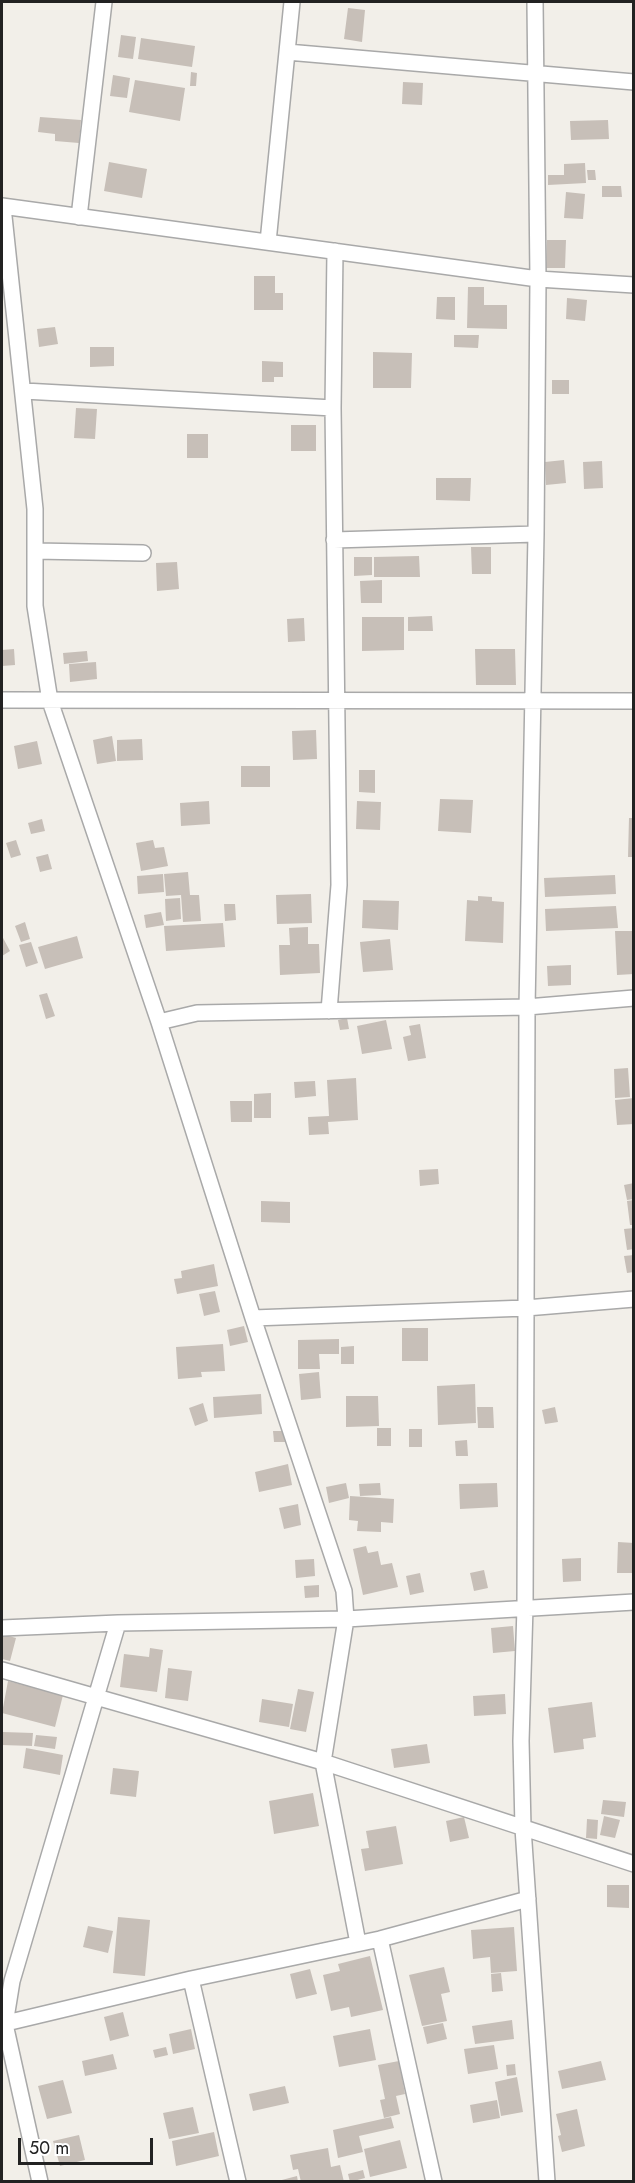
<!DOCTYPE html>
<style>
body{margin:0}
#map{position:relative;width:635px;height:2183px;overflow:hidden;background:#f2efe9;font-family:Jost,sans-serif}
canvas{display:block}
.frame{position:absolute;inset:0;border:3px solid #222;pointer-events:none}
.scale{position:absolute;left:18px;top:2138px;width:135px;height:27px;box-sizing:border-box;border:3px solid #222;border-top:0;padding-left:8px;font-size:18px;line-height:21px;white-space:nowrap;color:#222;-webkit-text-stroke:4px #fff;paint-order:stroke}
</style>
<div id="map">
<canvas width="635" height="2183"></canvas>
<div class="frame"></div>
<div class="scale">50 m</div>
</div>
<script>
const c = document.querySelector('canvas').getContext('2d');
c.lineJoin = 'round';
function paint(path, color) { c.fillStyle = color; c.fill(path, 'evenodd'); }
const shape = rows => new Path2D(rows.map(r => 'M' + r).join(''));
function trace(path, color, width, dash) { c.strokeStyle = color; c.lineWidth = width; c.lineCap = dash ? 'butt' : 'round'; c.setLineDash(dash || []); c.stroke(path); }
paint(shape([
 [348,8,365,10,362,42,344,39],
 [121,35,136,37,133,59,118,57],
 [141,38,195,46,192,67,138,59],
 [191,72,197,73,196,86,190,86],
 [113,75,130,78,127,98,110,96],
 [135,80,185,88,180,121,129,112],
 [403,82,423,83,422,105,402,104],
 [40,117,81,120,79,143,55,141,55,134,38,132],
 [608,120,609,139,571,140,570,121],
 [109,162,147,169,142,198,104,191],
 [585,163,586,183,548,185,548,175,564,175,564,164],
 [587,170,595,170,596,180,588,180],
 [602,186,621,186,622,197,602,197],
 [566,192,585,194,583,219,564,218],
 [547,240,566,240,565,268,546,268],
 [254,276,275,276,275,293,283,293,283,310,254,310],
 [468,287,484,287,484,305,507,305,507,329,467,328],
 [437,297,455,297,455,320,436,319],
 [567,298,587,300,585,321,566,319],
 [55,327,58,344,39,347,37,329],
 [454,335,479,335,478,348,454,347],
 [90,347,114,347,114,366,90,367],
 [373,352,412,353,411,388,373,388],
 [262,361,283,362,283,377,274,377,274,382,262,382],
 [552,380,569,380,569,394,552,394],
 [76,408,97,409,95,439,74,438],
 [291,425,316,425,316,451,291,451],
 [187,434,208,434,208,458,187,458],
 [564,460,566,483,546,485,545,462],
 [602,461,603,488,584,489,583,462],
 [436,478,471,478,470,501,436,500],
 [471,547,491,547,491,574,472,574],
 [419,556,420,577,374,577,374,557],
 [354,557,372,557,372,575,354,576],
 [177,562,179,589,157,591,156,563],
 [382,580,382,603,361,603,360,581],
 [432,616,433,631,408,631,408,617],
 [362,617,404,617,404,650,362,651],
 [304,618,305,641,288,642,287,619],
 [14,649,15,665,2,666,2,650],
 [475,649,515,649,516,685,476,685],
 [87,651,88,661,64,664,63,653],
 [96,662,97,679,70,682,69,664],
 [316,730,317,759,293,760,292,731],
 [112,736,116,761,97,764,93,740],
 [142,739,143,760,117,761,117,740],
 [37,741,42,764,18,769,14,746],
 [241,766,270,766,270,787,241,787],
 [359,770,375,770,375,793,359,792],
 [440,799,473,800,471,833,438,831],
 [209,801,210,824,181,826,180,803],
 [357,801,381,802,380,830,356,829],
 [629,818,634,818,634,857,628,857],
 [42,819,45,831,31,834,28,823],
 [16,840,21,855,11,858,6,843],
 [153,840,155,848,164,847,168,866,141,871,136,843],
 [48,854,52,869,40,872,36,857],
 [188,872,190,895,199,895,201,921,183,922,181,895,166,896,164,874],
 [163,874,164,892,138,894,137,876],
 [615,875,616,894,545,897,544,878],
 [311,894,312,923,277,924,276,895],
 [478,896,492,897,492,901,504,902,503,943,465,941,467,900,478,901],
 [180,898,181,919,166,921,165,899],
 [363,900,399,901,398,930,362,928],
 [224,904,235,904,236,920,225,921],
 [616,906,618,928,546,931,545,909],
 [161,912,164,925,146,928,144,915],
 [25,922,30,939,21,942,15,926],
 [223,923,225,947,166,951,164,926],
 [308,927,308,944,319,944,320,973,280,975,279,945,290,945,289,928],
 [615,931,634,931,634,974,617,975],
 [2,936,10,951,2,956],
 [77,936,83,958,45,969,38,947],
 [390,939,393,970,363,972,360,942],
 [31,942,38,963,26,967,19,945],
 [571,965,571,985,548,986,547,966],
 [47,993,55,1016,46,1019,39,995],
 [347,1018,349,1029,340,1030,338,1020],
 [386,1020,392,1049,362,1054,357,1026],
 [420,1024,426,1058,408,1061,403,1037,411,1035,409,1026],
 [628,1068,630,1097,615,1098,614,1069],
 [356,1078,358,1120,328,1122,329,1134,309,1135,308,1117,329,1116,327,1080],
 [315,1081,316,1096,295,1098,294,1082],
 [271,1093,271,1118,254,1118,254,1094],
 [634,1098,634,1124,617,1125,615,1100],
 [230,1101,252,1101,252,1122,231,1122],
 [438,1169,439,1184,420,1186,419,1170],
 [634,1183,634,1199,627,1200,624,1185],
 [634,1200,634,1225,630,1225,627,1201],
 [261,1201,290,1202,290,1223,261,1222],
 [634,1228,634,1249,627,1250,624,1229],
 [634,1255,634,1272,627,1273,624,1256],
 [214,1264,218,1286,177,1294,174,1279,182,1278,181,1271],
 [215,1291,220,1312,204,1316,199,1294],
 [244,1326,248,1342,230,1346,227,1330],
 [402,1328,428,1328,428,1361,402,1361],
 [339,1339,339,1354,319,1354,320,1369,298,1369,298,1340],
 [223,1344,225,1371,201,1372,202,1377,178,1379,176,1347],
 [354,1346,354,1364,341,1364,341,1347],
 [319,1372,321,1398,301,1400,299,1374],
 [475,1384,476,1423,438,1425,437,1386],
 [261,1394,262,1414,214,1418,213,1397],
 [346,1396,378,1396,379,1426,346,1427],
 [203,1403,208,1421,195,1426,189,1408],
 [477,1407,493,1407,494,1428,478,1428],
 [555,1407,558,1422,545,1424,542,1410],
 [377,1428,391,1428,391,1446,377,1446],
 [409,1429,422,1429,422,1447,409,1447],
 [273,1431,284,1431,285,1442,274,1442],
 [467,1440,468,1456,456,1456,455,1441],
 [288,1464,292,1485,259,1492,255,1472],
 [346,1483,349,1498,329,1503,326,1487],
 [380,1483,381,1495,360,1496,359,1484],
 [497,1483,498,1507,460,1509,459,1484],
 [350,1496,394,1499,393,1523,381,1522,381,1532,357,1531,358,1521,349,1520],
 [298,1504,301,1525,284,1529,279,1508],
 [618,1542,634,1543,634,1573,617,1573],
 [366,1546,368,1553,378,1551,381,1565,392,1563,398,1587,363,1595,353,1549],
 [581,1558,581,1581,563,1582,562,1559],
 [314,1559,315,1576,296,1578,295,1560],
 [484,1570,488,1588,474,1591,470,1573],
 [420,1573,424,1592,410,1595,406,1576],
 [319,1585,319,1597,305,1598,304,1586],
 [513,1626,515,1651,493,1653,491,1628],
 [2,1634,16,1638,10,1661,2,1659],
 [150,1648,163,1650,157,1692,120,1687,124,1654,149,1657],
 [168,1668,192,1671,188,1701,165,1698],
 [8,1681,63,1695,55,1727,2,1713],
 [298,1689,314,1692,306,1732,290,1729],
 [505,1694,506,1714,474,1716,473,1696],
 [262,1699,293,1704,289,1727,259,1722],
 [592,1702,596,1737,583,1739,584,1749,554,1753,548,1708],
 [3,1732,33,1733,32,1746,2,1745],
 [36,1735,57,1737,55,1749,34,1746],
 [427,1744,430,1763,394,1768,391,1749],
 [26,1748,63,1755,60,1775,23,1768],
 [113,1768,139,1771,136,1797,110,1794],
 [313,1793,319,1826,274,1834,269,1801],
 [603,1800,626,1802,624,1817,601,1814],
 [604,1816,620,1820,615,1838,600,1835],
 [464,1817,469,1838,450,1842,446,1821],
 [587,1819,598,1820,597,1839,586,1838],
 [396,1826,403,1864,365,1871,361,1849,369,1848,366,1831],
 [607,1885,629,1885,629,1908,607,1907],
 [118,1917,150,1920,145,1976,113,1973],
 [88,1926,113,1931,108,1953,83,1947],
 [514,1927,517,1971,491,1973,490,1957,473,1959,471,1930],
 [370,1956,383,2010,351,2017,349,2007,331,2011,323,1975,340,1971,338,1964],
 [444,1967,450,1992,441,1994,447,2021,422,2026,409,1975],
 [310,1969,317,1994,296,1999,290,1974],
 [501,1973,503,1991,492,1992,491,1974],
 [123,2012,129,2036,110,2041,104,2017],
 [512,2020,514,2039,475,2044,472,2026],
 [443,2023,447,2039,427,2044,423,2027],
 [191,2029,195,2049,173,2054,169,2034],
 [370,2029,376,2060,339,2067,333,2036],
 [494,2045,498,2069,468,2074,464,2049],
 [166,2047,168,2055,155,2058,153,2050],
 [113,2054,117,2069,85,2076,82,2061],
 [399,2061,405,2094,396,2096,400,2114,384,2118,380,2100,385,2099,378,2065],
 [601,2061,606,2080,562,2089,558,2071],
 [515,2064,516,2075,507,2076,506,2065],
 [517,2077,523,2112,501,2116,495,2082],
 [63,2080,72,2113,47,2119,38,2086],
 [285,2086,289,2103,253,2111,249,2094],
 [497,2100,500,2118,473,2123,470,2105],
 [193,2107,199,2133,169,2139,163,2113],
 [577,2109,585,2146,562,2152,558,2136,561,2135,556,2114],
 [391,2117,394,2128,359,2136,363,2152,338,2158,333,2130],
 [214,2132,219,2156,176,2166,172,2141],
 [79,2135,85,2160,60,2166,53,2141],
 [400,2140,407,2168,370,2177,364,2149],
 [328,2148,331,2167,340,2165,344,2182,301,2182,298,2169,293,2170,290,2155],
 [363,2170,365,2178,350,2182,348,2174],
 [297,2176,298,2182,278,2182,278,2181]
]), '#c7bfb8');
const minor = shape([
 [535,2,538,279,536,534,527,1007,525,1607,521,1741,523,1828,547,2182],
 [287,52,634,82],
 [2,206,538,279,634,285],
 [3,207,35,509,35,606,50,701,159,1022,253,1318,344,1591,346,1619,323,1762,358,1943],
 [79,217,104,2],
 [268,242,292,2],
 [24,391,333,408],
 [334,540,536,534],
 [35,551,143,553],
 [2,700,634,701],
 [329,1011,339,885,333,408,335,251],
 [159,1022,197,1013,527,1007,634,998],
 [253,1318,526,1308,634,1299],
 [2,1628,118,1623,346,1619,634,1602],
 [2,1670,323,1762,634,1864],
 [380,1939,434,2182],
 [191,1979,238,2182],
 [2,2024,191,1979,380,1939,528,1899],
 [40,2182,5,2024,12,1981,118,1623]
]);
trace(minor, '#a9a9a9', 18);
trace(minor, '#fff', 15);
</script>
